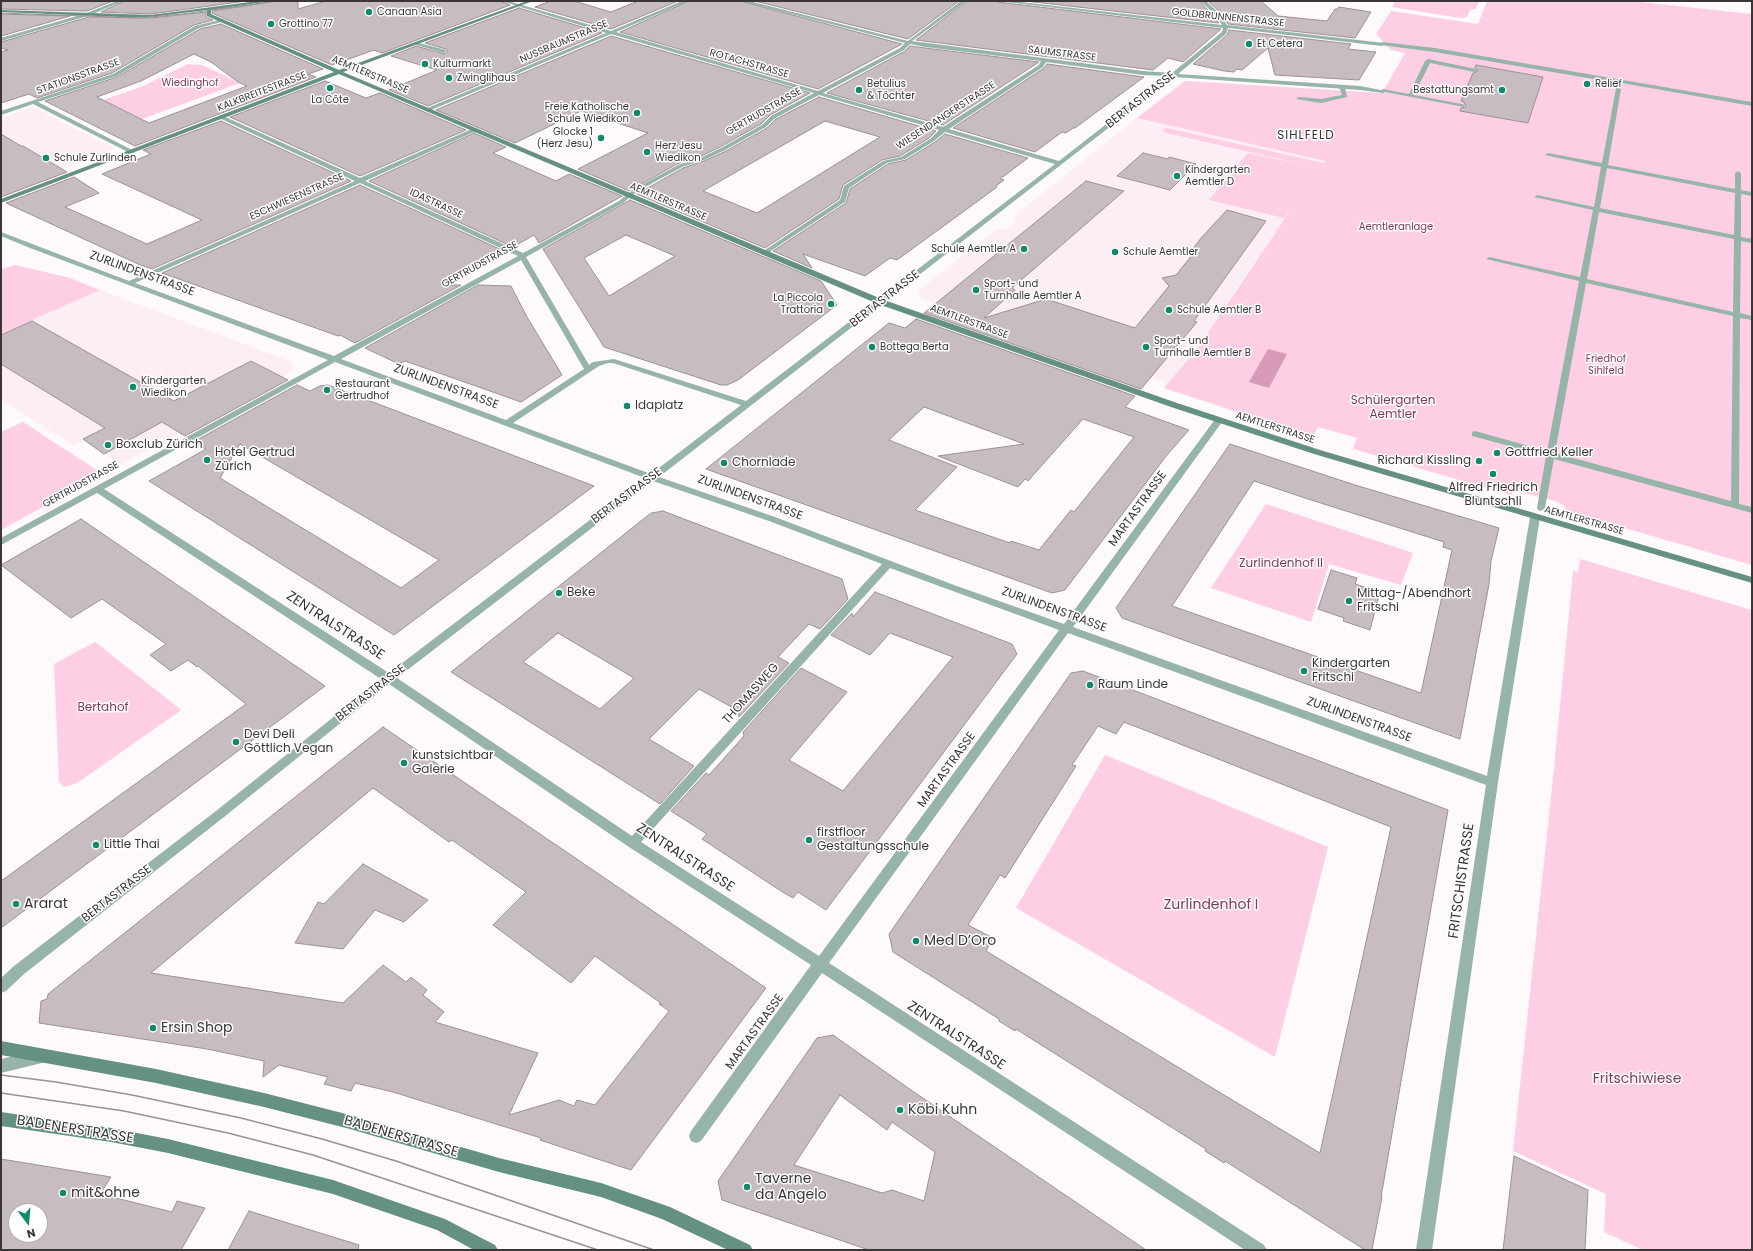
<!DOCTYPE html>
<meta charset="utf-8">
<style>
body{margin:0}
#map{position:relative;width:1753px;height:1251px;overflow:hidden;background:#fef9fb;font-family:Poppins,sans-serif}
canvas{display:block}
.frame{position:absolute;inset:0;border:2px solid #3a3537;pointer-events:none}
.north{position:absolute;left:8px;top:1203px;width:40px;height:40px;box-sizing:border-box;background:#fff;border:1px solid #b0aeaf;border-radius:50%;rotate:164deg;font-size:11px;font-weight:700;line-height:16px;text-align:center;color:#3a3537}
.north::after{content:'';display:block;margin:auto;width:14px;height:18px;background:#11896a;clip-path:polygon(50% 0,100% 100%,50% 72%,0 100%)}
</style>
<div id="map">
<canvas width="1753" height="1251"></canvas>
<div class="frame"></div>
<div class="north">N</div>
</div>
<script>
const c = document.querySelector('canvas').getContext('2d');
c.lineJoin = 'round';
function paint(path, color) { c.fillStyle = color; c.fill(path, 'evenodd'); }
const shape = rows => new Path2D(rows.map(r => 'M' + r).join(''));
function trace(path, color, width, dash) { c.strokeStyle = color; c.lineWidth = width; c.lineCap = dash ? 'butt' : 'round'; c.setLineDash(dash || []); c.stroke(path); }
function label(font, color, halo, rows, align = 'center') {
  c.font = font + ' Poppins,sans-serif'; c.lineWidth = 3; c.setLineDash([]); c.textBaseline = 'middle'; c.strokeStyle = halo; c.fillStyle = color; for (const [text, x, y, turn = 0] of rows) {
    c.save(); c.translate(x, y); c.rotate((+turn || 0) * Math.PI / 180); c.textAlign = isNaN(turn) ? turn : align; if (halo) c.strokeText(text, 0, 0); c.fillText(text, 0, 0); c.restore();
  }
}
paint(shape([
 [33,107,115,149,1,192,1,118],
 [1137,118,1326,160,1244,277,1197,349,1168,384,935,304,918,296,917,293,919,290,997,229,1007,229,1015,223,1015,219,1012,218],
 [100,290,290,361,294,364,294,367,287,375,122,464,84,441,74,446,1,399,1,334]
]), '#fdedf4');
paint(shape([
 [1395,1,1479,1,1476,9,1470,10,1467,17,1460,18,1392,7],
 [1487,1,1631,1,1752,14,1752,565,1566,511,1564,505,1555,501,1515,491,1511,495,1353,449,1357,438,1318,427,1313,437,1164,388,1197,349,1292,208,1284,218,1209,200,1248,153,1320,168,1162,132,1166,128,1324,163,1326,161,1137,118,1185,81,1382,93,1405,53,1391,50,1376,34,1391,11,1478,24],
 [188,64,202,65,240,83,142,119,103,100,141,87],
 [15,265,70,278,100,290,1,334,1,269],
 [23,422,103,474,1,530,1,432],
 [1266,504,1413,553,1401,585,1329,564,1311,622,1211,588],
 [1580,559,1752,610,1752,1250,1643,1250,1604,1232,1606,1194,1513,1151,1553,778,1573,571,1578,572],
 [95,642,180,709,180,711,77,783,64,787,59,782,54,664],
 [1105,755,1328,847,1275,1057,1016,908]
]), '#fecee4');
paint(shape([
 [1268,349,1287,354,1269,388,1249,382]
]), '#d89bb7');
const building = shape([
 [1,1,113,1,87,11,1,9,1,1],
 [124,1,246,1,151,14,101,12,124,1],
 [272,1,298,1,298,9,326,1,500,1,510,5,382,53,374,50,332,65,212,13,212,11,271,2,272,1],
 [551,1,574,1,611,12,638,1,678,1,611,29,535,7,551,1],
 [689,1,740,1,902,44,818,89,620,32,689,1],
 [755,1,959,1,908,39,755,1],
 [967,1,997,1,998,2,1221,29,1183,62,1168,58,1153,70,916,40,967,1],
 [1025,1,1200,1,1219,23,1025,1],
 [1208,1,1261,1,1278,16,1327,21,1335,9,1337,9,1339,7,1371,12,1355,38,1228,24,1222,14,1208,1],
 [519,8,602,33,428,106,389,90,437,70,391,56,416,46,445,54,448,51,446,49,425,43,519,8],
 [206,12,206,17,213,20,194,25,112,73,37,98,29,94,1,103,1,52,8,50,1,48,1,42,89,17,151,18,206,12],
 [1,14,70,16,1,36,1,14],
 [221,24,323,69,308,74,316,77,135,146,45,101,117,77,200,29,221,24],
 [194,54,211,62,238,82,247,86,149,123,97,97,141,81,194,54],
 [1229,30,1351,44,1348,49,1376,52,1359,80,1275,75,1268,48,1242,70,1237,69,1234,72,1224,71,1193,64,1227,35,1229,30],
 [611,36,810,93,770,115,761,124,720,147,699,157,677,164,629,191,578,169,648,133,581,111,515,143,436,110,611,36],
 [910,46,925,48,1039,62,943,125,827,93,905,51,910,46],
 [1047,64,1144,77,1075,128,1073,128,1066,133,1062,132,1035,152,953,128,1044,68,1047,64],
 [1476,65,1543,77,1528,123,1460,111,1461,108,1466,107,1464,102,1461,101,1473,73,1478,71,1475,67,1476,65],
 [325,81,366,98,380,93,466,130,360,176,230,117,325,81],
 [819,97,936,131,929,138,900,156,882,160,843,185,839,199,765,248,637,194,683,168,704,161,726,151,767,128,776,119,819,97],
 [825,121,880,137,757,213,703,191,825,121],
 [221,121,351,181,152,269,138,264,6,203,74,177,99,193,65,207,147,244,202,220,102,174,151,154,143,150,221,121],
 [474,133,506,147,493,153,556,181,569,174,622,196,539,243,534,235,513,247,369,181,474,133],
 [1,134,21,146,23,146,67,172,1,197,1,134],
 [945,134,1028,158,1000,179,1004,180,996,186,997,187,967,209,897,260,890,258,865,276,803,254,812,268,773,251,846,203,850,189,888,164,906,160,935,142,945,134],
 [1143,153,1168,159,1169,157,1196,164,1170,190,1117,176,1143,153],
 [1086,181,1124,191,1012,288,1015,290,984,318,1046,299,1135,328,1169,286,1162,278,1176,275,1197,249,1194,247,1202,237,1227,210,1266,221,1194,321,1197,322,1141,389,924,313,1086,181],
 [360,185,504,251,442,285,461,285,355,343,340,335,338,336,162,273,360,185],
 [630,200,821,281,837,305,738,380,727,385,721,385,604,347,543,249,630,200],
 [626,235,675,256,609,296,584,258,626,235],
 [478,285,511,286,527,317,562,375,521,402,405,361,399,364,365,348,478,285],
 [916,319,1135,396,1125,407,1189,430,1167,455,1065,590,1052,593,706,469,889,323,905,328,916,319],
 [924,407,1024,444,938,456,1018,487,1025,479,1028,481,1083,419,1134,437,1074,512,1071,510,1039,550,1011,541,1010,543,915,510,957,467,889,440,924,407],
 [32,321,174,401,251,361,288,380,185,436,162,422,104,454,83,439,105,428,1,364,1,335,32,321],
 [297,385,310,391,320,386,328,385,594,486,394,635,149,481,206,449,193,442,297,385],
 [240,444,439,560,401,588,220,478,240,444],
 [1230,444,1355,485,1499,528,1491,561,1489,584,1460,739,1122,618,1116,608,1230,444],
 [1254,481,1308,499,1444,542,1443,547,1452,550,1421,693,1172,606,1254,481],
 [663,511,842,579,848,599,820,629,809,624,778,657,789,663,739,717,737,710,699,689,649,739,694,766,660,804,451,672,651,513,663,511],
 [558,633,634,678,600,709,523,662,558,633],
 [81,519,325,686,1,928,1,881,246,704,198,666,197,667,188,660,171,671,150,655,166,644,102,599,71,618,1,565,81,519],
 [1331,570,1357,578,1355,584,1380,592,1370,630,1343,621,1344,618,1318,609,1331,570],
 [875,592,1012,644,1017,654,826,910,798,892,793,898,781,891,702,839,707,834,671,811,706,773,709,775,744,736,743,732,801,668,847,692,789,760,843,791,953,657,890,633,870,655,831,635,852,613,853,617,875,592],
 [1083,671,1448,810,1381,1197,1382,1197,1372,1250,1365,1250,1225,1161,1224,1163,1205,1151,1206,1149,1016,1029,1015,1031,999,1021,999,1019,893,952,889,934,1071,673,1083,671],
 [1124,722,1391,827,1320,1153,986,951,993,938,968,925,1000,875,1005,878,1076,766,1072,765,1098,726,1116,734,1124,722],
 [383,727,766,988,631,1170,540,1140,541,1138,393,1092,355,1083,351,1091,324,1084,328,1077,279,1065,263,1077,264,1061,207,1049,39,1023,41,1001,47,999,48,994,383,727],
 [373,788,449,842,452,840,526,892,493,925,571,983,595,956,662,1004,659,1004,669,1011,595,1105,577,1100,574,1106,559,1100,509,1115,538,1053,435,1022,444,1012,423,995,427,990,411,977,406,982,383,965,343,1003,151,973,373,788],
 [363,864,428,900,404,922,375,910,343,949,295,943,318,902,324,904,363,864],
 [833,1035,911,1090,1146,1250,869,1250,722,1200,718,1181,817,1038,833,1035],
 [840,1095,887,1130,892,1122,935,1152,924,1201,892,1190,882,1193,794,1165,840,1095],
 [1514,1156,1588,1190,1585,1250,1503,1250,1514,1156],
 [1,1159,111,1177,100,1194,172,1212,177,1201,205,1208,181,1250,1,1250,1,1159],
 [16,1211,40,1211,40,1235,16,1235,16,1211],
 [249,1211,359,1245,358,1250,228,1250,249,1211]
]);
paint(building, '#c7bcc1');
trace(building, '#9c9196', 1);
paint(shape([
 [415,42,446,50,447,51,444,53,413,44,415,42],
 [1382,42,1435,48,1752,102,1752,106,1622,83,1608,165,1735,189,1735,173,1738,171,1741,173,1741,190,1752,192,1752,196,1741,194,1741,237,1752,239,1752,243,1741,241,1740,313,1752,316,1752,320,1740,318,1739,504,1752,507,1752,513,1554,459,1545,508,1541,511,1538,510,1537,508,1546,456,1472,436,1472,432,1475,431,1547,451,1579,281,1486,259,1489,257,1580,277,1593,210,1534,197,1537,195,1594,207,1601,167,1545,155,1548,153,1602,163,1617,83,1435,52,1380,45,1382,42],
 [1607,168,1735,193,1734,235,1600,208,1607,168],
 [1599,212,1734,239,1733,312,1587,279,1599,212],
 [1586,283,1733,316,1731,501,1555,453,1586,283],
 [1428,59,1476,69,1476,71,1474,72,1430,63,1414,95,1462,104,1464,105,1464,107,1380,91,1383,89,1409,94,1425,61,1428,59],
 [1342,85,1345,87,1347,97,1321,103,1296,99,1299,97,1321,99,1342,95,1339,87,1342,85],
 [41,1050,46,1052,48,1057,46,1062,1,1073,1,1059,41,1050]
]), '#96b4a8');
paint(shape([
 [117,1,123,1,88,16,1,41,1,38,84,14,117,1],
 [501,1,508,1,611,31,682,1,688,1,616,32,818,91,900,48,905,43,741,1,749,1,908,41,961,1,966,1,912,41,1143,71,1172,73,1222,32,1223,28,998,1,1012,1,1222,25,1217,17,1201,1,1206,1,1221,15,1227,25,1384,43,1382,46,1228,28,1226,34,1178,74,1360,86,1386,91,1383,93,1360,90,1174,77,659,477,775,517,954,585,1064,624,1216,418,1222,418,1222,422,1073,627,1487,776,1530,517,1532,515,1538,515,1540,517,1498,782,1432,1250,1416,1250,1486,785,1068,633,829,963,1264,1245,1267,1250,1245,1250,822,973,701,1141,696,1143,691,1141,689,1136,691,1131,811,965,629,847,389,684,224,817,24,974,6,991,1,993,1,978,14,966,216,811,381,679,97,493,1,545,1,538,328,360,30,248,1,236,1,232,129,281,355,181,219,118,218,117,221,115,360,178,472,129,476,129,476,131,365,181,523,253,619,201,634,189,678,165,700,158,721,148,762,125,771,116,814,93,611,34,429,111,425,111,425,109,606,33,501,1],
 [910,44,925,47,1041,61,1039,65,943,127,823,93,904,50,910,44],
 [1046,62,1143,75,1168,76,1059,161,949,129,1043,67,1046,62],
 [819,95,939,130,930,139,901,157,883,161,844,186,840,200,762,252,762,254,766,254,845,202,849,188,887,163,905,159,934,141,945,132,1055,164,746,401,614,359,593,362,589,365,526,257,623,203,638,191,682,167,704,160,725,150,766,127,775,118,819,95],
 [360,183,518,256,334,356,135,283,360,183],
 [521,260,584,369,506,420,341,359,521,260],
 [335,362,645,478,389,673,104,489,335,362],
 [608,363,613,363,741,405,651,474,513,423,599,366,608,363],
 [653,481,769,521,882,564,632,836,397,678,653,481],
 [890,568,1059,630,819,956,641,842,890,568],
 [223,19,225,21,199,28,117,76,38,102,134,151,134,153,130,153,33,104,1,115,1,111,113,74,195,26,223,19]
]), '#96b4a8');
paint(shape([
 [258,1,271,1,211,10,211,14,339,70,527,1,533,1,343,72,884,300,1177,403,1320,450,1752,577,1752,583,1314,454,1171,407,878,304,339,74,1,203,1,199,334,72,207,16,207,10,151,17,121,17,1,12,1,10,151,15,258,1],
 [1,1041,156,1069,264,1093,350,1115,499,1158,601,1183,670,1207,750,1245,753,1250,728,1250,662,1219,601,1197,499,1172,350,1129,264,1107,156,1083,1,1055,1,1041],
 [1,1112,111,1128,168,1139,333,1180,445,1219,495,1245,498,1250,474,1250,437,1230,333,1194,168,1153,111,1142,1,1126,1,1112]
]), '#649181');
trace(shape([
 [1,13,140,18,183,14,276,1]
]), '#979294', 1);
trace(shape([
 [1,1075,56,1082,132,1095,241,1118,322,1139,396,1161,654,1250],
 [1,1093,124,1111,228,1133,313,1155,598,1250]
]), '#979294', 1.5);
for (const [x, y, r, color] of [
 [369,12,4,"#11896a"],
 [271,24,4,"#11896a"],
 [1249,44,4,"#11896a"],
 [425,64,4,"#11896a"],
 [449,78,4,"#11896a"],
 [1587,84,4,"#11896a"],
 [330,88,4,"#11896a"],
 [859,90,4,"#11896a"],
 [1502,90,4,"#11896a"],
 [637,113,4,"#11896a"],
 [601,138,4,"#11896a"],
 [647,152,4,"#11896a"],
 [46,158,4,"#11896a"],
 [1177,176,4,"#11896a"],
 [1024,249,4,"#11896a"],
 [1115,252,4,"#11896a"],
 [976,290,4,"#11896a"],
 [831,304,4,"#11896a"],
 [1169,310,4,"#11896a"],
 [872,347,4,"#11896a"],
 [1146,347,4,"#11896a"],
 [133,387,4,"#11896a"],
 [327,390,4,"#11896a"],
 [627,406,4,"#11896a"],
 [108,445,4,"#11896a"],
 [1497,453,4,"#11896a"],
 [207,460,4,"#11896a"],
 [1479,461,4,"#11896a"],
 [724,463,4,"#11896a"],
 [1493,474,4,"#11896a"],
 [559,593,4,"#11896a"],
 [1349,601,4,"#11896a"],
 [1304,671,4,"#11896a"],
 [1090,685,4,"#11896a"],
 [236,742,4,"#11896a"],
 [404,763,4,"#11896a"],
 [809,840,4,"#11896a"],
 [96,845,4,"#11896a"],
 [16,904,4,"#11896a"],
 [916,941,4,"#11896a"],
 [153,1028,4,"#11896a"],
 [900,1110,4,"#11896a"],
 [747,1187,4,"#11896a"],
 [63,1193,4,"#11896a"]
]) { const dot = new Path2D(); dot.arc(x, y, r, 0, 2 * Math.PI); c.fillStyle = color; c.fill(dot); trace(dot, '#fff', 1.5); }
label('10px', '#3a3537', '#fff', [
 ["Canaan Asia",377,12],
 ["Grottino 77",279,24],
 ["Et Cetera",1257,44],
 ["Kulturmarkt",433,64],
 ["Zwinglihaus",457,78],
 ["Betulius",867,84],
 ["& Töchter",867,96],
 ["Relief",1595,84],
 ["Bestattungsamt",1494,90,"right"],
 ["La Côte",330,100,"center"],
 ["Freie Katholische",629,107,"right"],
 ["Schule Wiedikon",629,119,"right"],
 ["Glocke 1",593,132,"right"],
 ["(Herz Jesu)",593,144,"right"],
 ["Herz Jesu",655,146],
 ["Wiedikon",655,158],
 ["Schule Zurlinden",54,158],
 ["Kindergarten",1185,170],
 ["Aemtler D",1185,182],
 ["Schule Aemtler A",1016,249,"right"],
 ["Schule Aemtler",1123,252],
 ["Sport- und",984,284],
 ["Turnhalle Aemtler A",984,296],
 ["La Piccola",823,298,"right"],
 ["Trattoria",823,310,"right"],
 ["Schule Aemtler B",1177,310],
 ["Sport- und",1154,341],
 ["Turnhalle Aemtler B",1154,353],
 ["Bottega Berta",880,347],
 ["Kindergarten",141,381],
 ["Wiedikon",141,393],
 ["Restaurant",335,384],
 ["Gertrudhof",335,396]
], 'left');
label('10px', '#3a3537', '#fff', [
 ["GOLDBRUNNENSTRASSE",1228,18,6],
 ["NUSSBAUMSTRASSE",564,42,-23],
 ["SAUMSTRASSE",1062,54,7],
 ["ROTACHSTRASSE",749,64,16],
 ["AEMTLERSTRASSE",370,75,23],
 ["STATIONSSTRASSE",78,77,-20],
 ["KALKBREITESTRASSE",262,92,-21],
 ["GERTRUDSTRASSE",764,112,-30],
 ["WIESENDANGERSTRASSE",946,116,-33],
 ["ESCHWIESENSTRASSE",297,197,-24],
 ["AEMTLERSTRASSE",668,202,23],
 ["IDASTRASSE",436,204,25],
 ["GERTRUDSTRASSE",480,265,-29],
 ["AEMTLERSTRASSE",969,322,20],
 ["AEMTLERSTRASSE",1275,428,18],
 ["GERTRUDSTRASSE",81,485,-29],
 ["AEMTLERSTRASSE",1584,521,16]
]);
label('10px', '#823960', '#fff', [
 ["Wiedinghof",190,83],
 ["Aemtleranlage",1396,227],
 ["Friedhof",1606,359],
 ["Sihlfeld",1606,371]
]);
label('12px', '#3a3537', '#fff', [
 ["BERTASTRASSE",1141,100,-38],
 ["ZURLINDENSTRASSE",142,274,20],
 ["BERTASTRASSE",885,299,-38],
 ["ZURLINDENSTRASSE",446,387,20],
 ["BERTASTRASSE",627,496,-37],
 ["ZURLINDENSTRASSE",750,498,20],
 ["MARTASTRASSE",1138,509,-54],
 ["ZURLINDENSTRASSE",1054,610,20],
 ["BERTASTRASSE",371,693,-38],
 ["THOMASWEG",751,694,-48],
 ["ZURLINDENSTRASSE",1359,720,20],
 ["MARTASTRASSE",947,770,-54],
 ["BERTASTRASSE",117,894,-38],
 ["MARTASTRASSE",755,1032,-54]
]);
c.letterSpacing = '1px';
label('12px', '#3a3537', '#fff', [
 ["SIHLFELD",1306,136]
]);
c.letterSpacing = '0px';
label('12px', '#823960', '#fff', [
 ["Schülergarten",1393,401],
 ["Aemtler",1393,415],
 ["Zurlindenhof II",1281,564],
 ["Bertahof",103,708]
]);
label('12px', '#3a3537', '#fff', [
 ["Idaplatz",635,406],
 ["Boxclub Zürich",116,445],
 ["Hotel Gertrud",215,453],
 ["Zürich",215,467],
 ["Gottfried Keller",1505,453],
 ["Richard Kissling",1471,461,"right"],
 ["Chornlade",732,463],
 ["Alfred Friedrich",1493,488,"center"],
 ["Bluntschli",1493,502,"center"],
 ["Beke",567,593],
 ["Mittag-/Abendhort",1357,594],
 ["Fritschi",1357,608],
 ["Kindergarten",1312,664],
 ["Fritschi",1312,678],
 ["Raum Linde",1098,685],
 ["Devi Deli",244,735],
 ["Göttlich Vegan",244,749],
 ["kunstsichtbar",412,756],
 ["Galerie",412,770],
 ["firstfloor",817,833],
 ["Gestaltungsschule",817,847],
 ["Little Thai",104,845]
], 'left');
label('14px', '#3a3537', '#fff', [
 ["ZENTRALSTRASSE",335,626,33],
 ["ZENTRALSTRASSE",685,858,33],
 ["FRITSCHISTRASSE",1462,881,-82],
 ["ZENTRALSTRASSE",956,1036,33],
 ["BADENERSTRASSE",75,1130,9],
 ["BADENERSTRASSE",401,1137,16]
]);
label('14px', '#3a3537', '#fff', [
 ["Ararat",24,904],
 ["Med D’Oro",924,941],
 ["Ersin Shop",161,1028],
 ["Köbi Kuhn",908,1110],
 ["Taverne",755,1179],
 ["da Angelo",755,1195],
 ["mit&ohne",71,1193]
], 'left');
label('14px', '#823960', '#fff', [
 ["Zurlindenhof I",1211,905],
 ["Fritschiwiese",1637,1079]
]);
</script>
